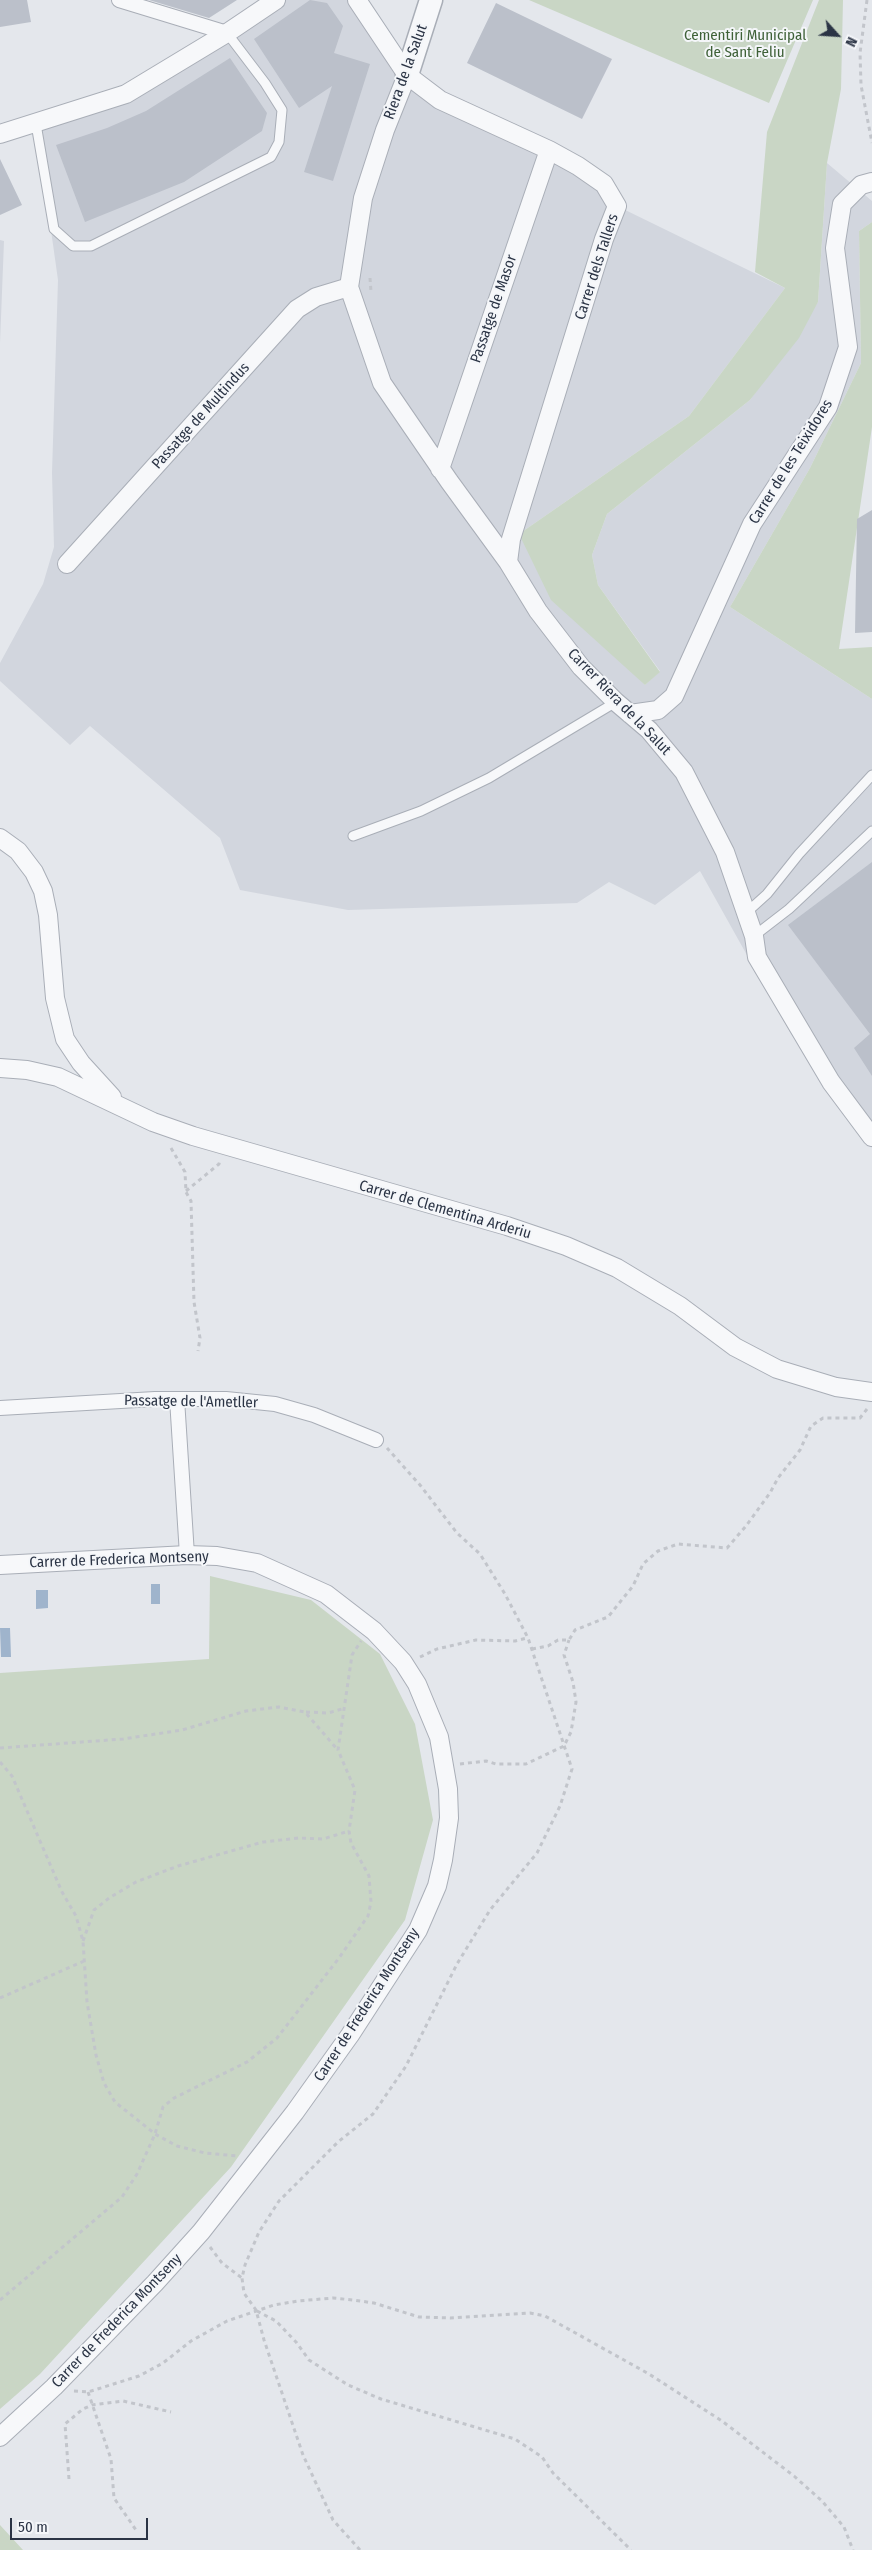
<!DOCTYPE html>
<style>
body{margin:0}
#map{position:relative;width:872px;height:2550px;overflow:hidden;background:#e4e7ec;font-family:"Fira Sans Condensed",sans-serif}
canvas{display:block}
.north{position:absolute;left:812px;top:10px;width:50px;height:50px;-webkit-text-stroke:4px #f4f6f9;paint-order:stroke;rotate:116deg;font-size:14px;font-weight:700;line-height:20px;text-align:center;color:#2b3445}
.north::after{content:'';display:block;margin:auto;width:18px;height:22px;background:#2b3445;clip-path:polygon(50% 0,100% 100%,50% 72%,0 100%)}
.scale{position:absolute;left:10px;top:2518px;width:138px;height:22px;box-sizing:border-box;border:2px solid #2b3445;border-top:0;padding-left:6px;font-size:15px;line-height:18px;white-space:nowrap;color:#2b3445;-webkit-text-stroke:4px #f4f6f9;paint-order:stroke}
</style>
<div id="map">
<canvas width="872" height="2550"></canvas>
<div class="north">N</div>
<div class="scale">50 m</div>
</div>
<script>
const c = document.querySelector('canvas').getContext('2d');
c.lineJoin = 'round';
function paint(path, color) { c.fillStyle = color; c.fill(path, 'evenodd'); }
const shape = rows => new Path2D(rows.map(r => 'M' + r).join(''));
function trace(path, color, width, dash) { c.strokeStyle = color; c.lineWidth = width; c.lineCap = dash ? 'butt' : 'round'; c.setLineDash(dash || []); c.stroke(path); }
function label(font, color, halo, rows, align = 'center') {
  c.font = font + ' "Fira Sans Condensed",sans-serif'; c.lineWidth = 4; c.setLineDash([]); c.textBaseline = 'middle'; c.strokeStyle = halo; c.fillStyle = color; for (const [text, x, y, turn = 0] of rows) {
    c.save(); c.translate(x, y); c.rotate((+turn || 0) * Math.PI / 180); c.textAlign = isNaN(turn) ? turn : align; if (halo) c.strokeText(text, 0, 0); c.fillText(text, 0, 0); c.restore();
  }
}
paint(shape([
 [270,0,357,0,407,75,549,150,617,206,785,288,689,416,519,534,645,685,660,671,598,585,592,555,607,514,750,400,818,302,827,163,872,201,872,222,859,231,861,363,810,468,730,607,872,699,872,1148,791,1034,700,871,655,905,609,882,577,903,348,910,240,890,220,838,90,726,70,745,0,681,0,663,43,584,54,547,52,473,58,280,36,124,129,87],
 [0,240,4,241,0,343]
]), '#d2d6de');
paint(shape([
 [529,0,813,0,769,103],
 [819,0,843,0,841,89,827,163,818,302,799,338,750,400,607,514,592,555,598,585,660,672,645,685,551,600,519,534,689,416,785,288,755,272,767,132],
 [872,222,872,427,839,649,872,647,872,699,730,607,810,468,861,363,859,231],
 [210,1576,311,1600,380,1654,415,1724,433,1820,405,1920,231,2167,40,2374,0,2409,0,1673,209,1659],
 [0,2525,23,2550,0,2550]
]), '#c9d6c5');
paint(shape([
 [151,1584,160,1584,160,1604,151,1604],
 [36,1590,48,1590,48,1608,36,1609],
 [0,1628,10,1628,11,1657,1,1657]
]), '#9fb4cc');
paint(shape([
 [0,0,27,0,31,22,0,27],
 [149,0,237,0,209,18],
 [310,0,327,3,343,26,334,53,370,64,333,181,304,172,332,86,299,108,254,39],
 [496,3,612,59,582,119,467,63],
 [230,58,267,113,262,131,184,182,85,222,56,145,107,128,146,111],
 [0,159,22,205,0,215],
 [872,510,872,632,855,633,857,519],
 [872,862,872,1076,854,1048,870,1034,788,925]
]), '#bbc0ca');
const service = shape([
 [36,124,54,229,73,246,91,246,271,157,279,142,282,110,265,83,227,33],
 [353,836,421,811,489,778,616,702],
 [746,913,767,894,799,854,872,775],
 [754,936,789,909,872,831]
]);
const pedestrian = shape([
 [119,0,227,33],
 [177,1399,187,1555],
 [0,1408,155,1399,226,1399,275,1404,314,1415,376,1440]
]);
const minor = shape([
 [357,0,407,75,440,100,549,150,578,166,604,184,617,206,604,239,511,539,508,562],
 [407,75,385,130,363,198,349,287,382,383,449,481,508,562,538,611,581,667,616,702,649,730,684,772,725,852,754,936,757,957,831,1082,872,1137],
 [0,134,126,94,227,33,276,0],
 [440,469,549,150],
 [67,564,297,309,316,297,349,287],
 [630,714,658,710,674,696,752,524,828,407,848,347,835,248,842,204,861,185,872,182],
 [0,838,18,851,34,872,43,891,48,915,55,998,65,1039,81,1063,112,1097],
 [0,1068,27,1070,58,1077,153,1122,193,1136,507,1226,566,1246,617,1268,680,1306,735,1347,777,1369,836,1387,872,1392],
 [0,1565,187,1555,217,1556,257,1563,326,1594,374,1631,403,1662,417,1684,439,1737,448,1789,449,1818,443,1860,437,1886,418,1930,350,2035,295,2112,201,2232,155,2283,54,2387,0,2437]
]);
const tertiary = shape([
 [407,75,431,0]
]);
trace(service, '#a9aeb7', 11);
trace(pedestrian, '#a9aeb7', 16);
trace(minor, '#a9aeb7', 20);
trace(tertiary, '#a9aeb7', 25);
trace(shape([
 [867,0,860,53,861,85,872,143],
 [370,278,371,292],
 [171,1148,185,1172,186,1192,191,1201,194,1302,200,1338,198,1351],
 [186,1191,219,1164,220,1160],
 [532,1649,548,1646,558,1640,569,1640,575,1630,608,1617,633,1586,643,1564,658,1551,678,1544,727,1548,746,1526,770,1493,778,1478,800,1450,811,1426,823,1418,860,1418,867,1409],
 [420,1657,437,1649,476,1640,515,1641,527,1638],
 [306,1712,328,1713,342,1709],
 [0,1748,123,1739,182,1730,246,1711,279,1707,305,1712,337,1749],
 [0,1762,12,1776,62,1892,76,1916,83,1941,87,2002,96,2055,104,2083,115,2102,155,2134,177,2146,205,2153,238,2156],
 [460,1764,486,1761,496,1764,526,1764,564,1746,571,1732,576,1702,573,1682,564,1655,569,1640],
 [83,1941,94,1910,109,1898,136,1882,178,1866,263,1842,299,1838,323,1839,349,1831],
 [0,1998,84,1961],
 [210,2247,222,2263,242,2278],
 [0,2300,122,2197,137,2174,155,2134,163,2107,174,2098,247,2062,277,2038,339,1958,368,1916,371,1902,369,1876,351,1843,349,1831,355,1790,338,1750,352,1655,361,1641],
 [257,2311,276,2321,296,2342,309,2360,348,2385,381,2399,515,2439,542,2457,553,2473,631,2550],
 [74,2391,88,2392,139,2376,163,2363,191,2341,227,2321,274,2305,298,2301,333,2298,353,2300,374,2303,419,2317,450,2318,530,2313,545,2316,649,2374,722,2421,794,2476,822,2501,844,2527,853,2550],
 [88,2392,111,2459,114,2498,136,2530],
 [69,2479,65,2424,83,2409,92,2405,123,2401,171,2412],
 [360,2550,333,2520,303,2455,264,2340,256,2310,244,2293,242,2278,245,2265,259,2232,279,2201,338,2142,373,2114,406,2066,457,1964,490,1910,537,1853,560,1806,572,1769,528,1638,505,1594,480,1554,457,1533,420,1485,387,1448]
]), '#c2c5cb', 3, [4, 4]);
trace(service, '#f7f8fa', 9);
trace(pedestrian, '#f7f8fa', 14);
trace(minor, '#f7f8fa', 18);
trace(tertiary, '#f7f8fa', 22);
label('15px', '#3f6138', '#f4f6f9', [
 ["Cementiri Municipal",745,36],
 ["de Sant Feliu",745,53]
]);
label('15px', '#2b3445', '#f4f6f9', [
 ["Riera de la Salut",406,72,-70],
 ["Carrer dels Tallers",597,267,-72],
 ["Passatge de Masor",494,309,-71],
 ["Passatge de Multindus",201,416,-48],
 ["Carrer de les Teixidores",791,462,-58],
 ["Carrer Riera de la Salut",619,702,46],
 ["Carrer de Clementina Arderiu",445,1210,16],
 ["Passatge de l'Ametller",191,1402,1],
 ["Carrer de Frederica Montseny",119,1560,-2],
 ["Carrer de Frederica Montseny",367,2005,-57],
 ["Carrer de Frederica Montseny",117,2321,-46]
]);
</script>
